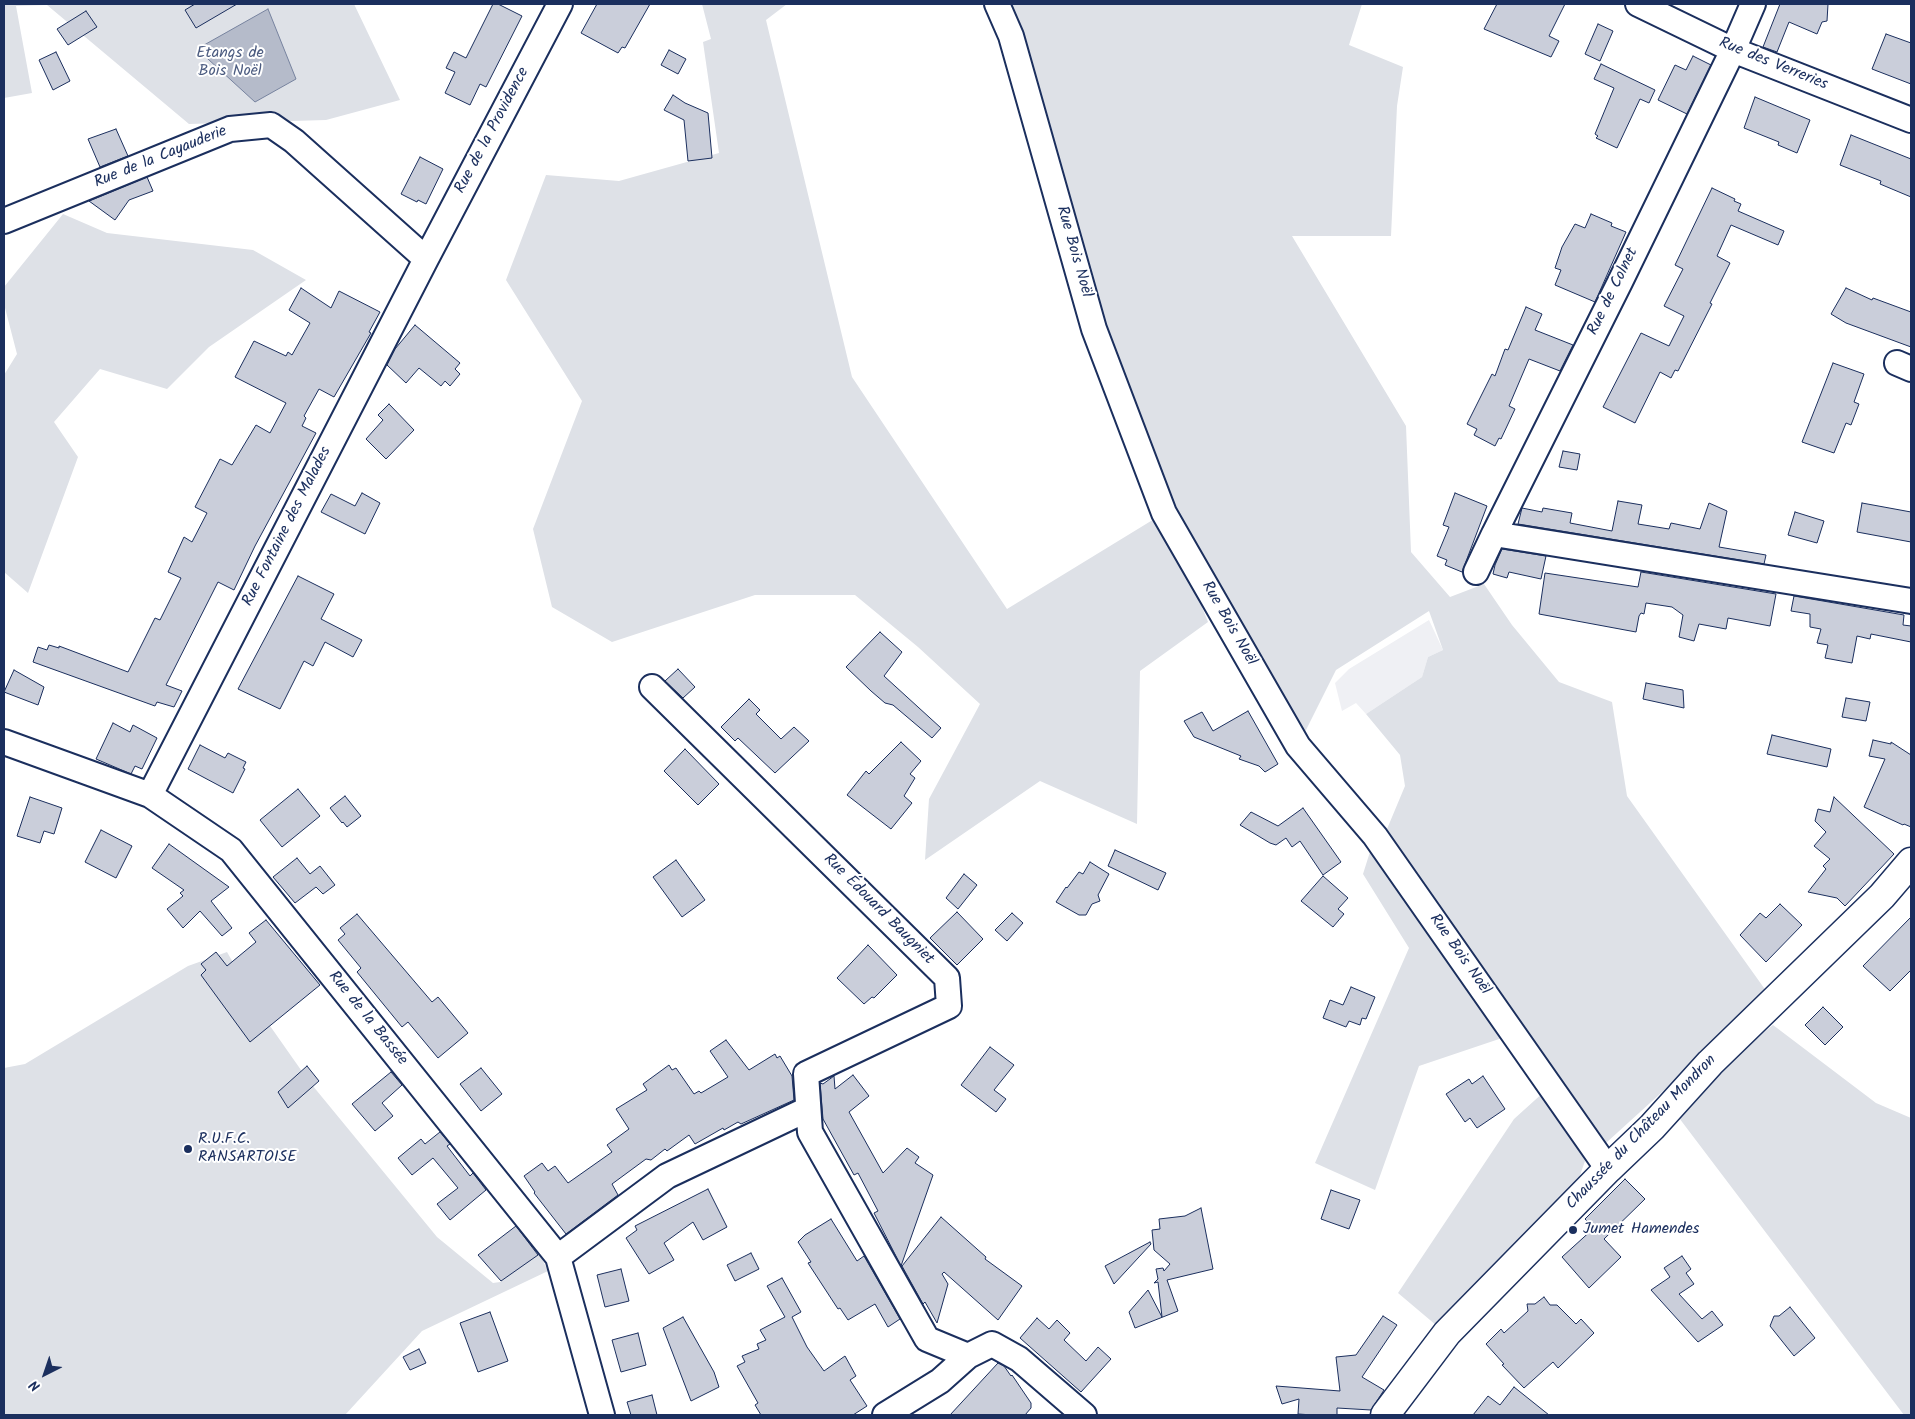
<!DOCTYPE html>
<meta charset="utf-8">
<style>
body{margin:0}
#map{position:relative;width:1915px;height:1419px;overflow:hidden;background:#fff;font-family:Kalam,sans-serif}
canvas{display:block}
.frame{position:absolute;inset:0;border:5px solid #1b2f5e;pointer-events:none}
.north{position:absolute;left:20px;top:1349px;width:50px;height:50px;-webkit-text-stroke:4px #fff;paint-order:stroke;rotate:221deg;font-size:14px;font-weight:700;line-height:20px;text-align:center;color:#1b2f5e}
.north::after{content:'';display:block;margin:auto;width:18px;height:22px;background:#1b2f5e;clip-path:polygon(50% 0,100% 100%,50% 72%,0 100%)}
</style>
<div id="map">
<canvas width="1915" height="1419"></canvas>
<div class="frame"></div>
<div class="north">N</div>
</div>
<script>
const c = document.querySelector('canvas').getContext('2d');
c.lineJoin = 'round';
function paint(path, color) { c.fillStyle = color; c.fill(path, 'evenodd'); }
const shape = rows => new Path2D(rows.map(r => 'M' + r).join(''));
function trace(path, color, width, dash) { c.strokeStyle = color; c.lineWidth = width; c.lineCap = dash ? 'butt' : 'round'; c.setLineDash(dash || []); c.stroke(path); }
function label(font, color, halo, rows, align = 'center') {
  c.font = font + ' Kalam,sans-serif'; c.lineWidth = 4; c.setLineDash([]); c.textBaseline = 'middle'; c.strokeStyle = halo; c.fillStyle = color; for (const [text, x, y, turn = 0] of rows) {
    c.save(); c.translate(x, y); c.rotate((+turn || 0) * Math.PI / 180); c.textAlign = isNaN(turn) ? turn : align; if (halo) c.strokeText(text, 0, 0); c.fillText(text, 0, 0); c.restore();
  }
}
paint(shape([
 [1429,620,1443,650,1428,657,1422,677,1366,714,1356,703,1342,711,1335,683,1349,669]
]), '#eff0f4');
paint(shape([
 [4,4,354,4,400,100,326,120,189,124,47,5,16,6,32,93,4,98],
 [702,4,787,4,766,20,852,377,1007,609,1164,513,994,4,1362,4,1349,45,1403,67,1397,106,1391,236,1292,236,1406,426,1411,552,1450,597,1484,584,1512,625,1559,682,1612,702,1627,796,1769,995,1596,1152,1387,829,1405,786,1400,755,1366,714,1422,677,1428,657,1443,650,1429,611,1336,670,1298,746,1166,518,1208,622,1140,671,1137,824,1040,781,925,860,929,799,980,704,918,647,855,595,755,595,612,642,552,607,533,529,582,401,506,280,546,175,619,181,719,153,703,42,711,39],
 [63,214,107,233,253,250,306,280,209,347,167,389,100,369,54,422,78,457,28,593,4,572,4,375,17,354,4,304,4,287],
 [1375,836,1508,1036,1419,1066,1375,1190,1315,1163,1409,948,1363,874],
 [227,952,268,1023,308,1080,437,1237,493,1283,500,1282,539,1253,548,1271,422,1331,345,1415,4,1415,4,1068,25,1064,188,966],
 [1773,1025,1876,1103,1911,1118,1911,1415,1904,1415,1670,1106],
 [1545,1091,1585,1161,1578,1181,1443,1331,1398,1293,1514,1119]
]), '#dee1e7');
const water = shape([
 [268,9,296,79,255,102,197,49,268,9]
]);
paint(water, '#b5bbca');
trace(water, '#77839f', 1);
const building = shape([
 [195,4,237,4,196,28,185,10,195,4],
 [493,4,498,4,522,16,486,87,480,84,470,105,445,93,455,72,446,68,454,52,466,58,493,4],
 [597,4,650,4,625,48,622,47,618,53,581,33,597,4],
 [1497,4,1565,4,1549,36,1559,41,1551,57,1484,29,1497,4],
 [1780,4,1828,4,1827,21,1822,22,1817,34,1789,22,1777,52,1763,47,1780,4],
 [86,11,97,27,68,45,57,29,86,11],
 [1598,24,1613,31,1600,61,1585,54,1598,24],
 [1886,34,1911,43,1911,84,1872,69,1886,34],
 [669,50,686,59,678,74,661,65,669,50],
 [56,52,70,81,53,90,39,60,56,52],
 [1693,56,1711,65,1687,114,1658,100,1675,65,1686,70,1693,56],
 [1601,64,1655,90,1649,103,1640,99,1617,148,1596,138,1598,136,1595,134,1614,88,1594,79,1601,64],
 [673,95,685,103,708,113,712,158,688,161,684,120,664,110,673,95],
 [1755,97,1810,120,1797,153,1778,145,1779,142,1744,128,1755,97],
 [116,129,128,156,100,167,88,139,116,129],
 [1851,135,1911,159,1911,197,1880,184,1881,181,1840,165,1851,135],
 [420,157,443,169,426,204,418,200,417,202,401,194,420,157],
 [147,177,153,191,129,200,115,220,89,201,147,177],
 [1712,188,1735,199,1734,201,1741,204,1738,211,1784,231,1778,245,1731,225,1717,256,1730,263,1710,303,1712,304,1678,371,1675,370,1671,378,1660,372,1635,423,1603,407,1641,333,1669,346,1684,316,1664,306,1683,269,1675,265,1712,188],
 [1591,214,1612,223,1611,226,1626,232,1595,302,1555,285,1561,270,1555,268,1562,247,1575,224,1585,228,1591,214],
 [301,288,331,308,339,291,380,312,369,332,371,333,334,397,319,389,304,416,306,418,302,426,316,433,255,546,234,590,218,582,166,685,182,691,174,707,157,702,155,706,33,662,38,647,47,650,49,645,59,648,59,646,128,672,155,618,160,620,181,578,168,572,184,537,192,542,207,513,195,507,220,459,232,465,256,425,270,433,286,403,235,377,254,341,286,356,288,352,292,355,310,323,289,310,301,288],
 [1846,288,1872,300,1873,298,1911,312,1911,347,1846,323,1831,314,1846,288],
 [1526,307,1542,314,1535,330,1573,345,1560,371,1529,359,1509,406,1515,409,1501,439,1499,438,1495,446,1474,435,1477,429,1467,424,1492,374,1495,376,1505,349,1508,350,1526,307],
 [415,325,460,363,455,369,460,374,450,386,445,381,441,386,419,368,406,383,387,365,395,349,415,325],
 [1833,363,1864,374,1854,402,1859,404,1851,425,1846,423,1834,453,1802,442,1833,363],
 [389,404,414,430,386,459,366,439,383,420,378,415,389,404],
 [1563,451,1580,454,1577,470,1559,467,1563,451],
 [362,493,380,503,365,534,321,512,331,494,355,506,362,493],
 [1455,493,1487,506,1462,572,1445,565,1447,560,1437,556,1449,527,1443,525,1455,493],
 [1618,501,1642,505,1638,524,1669,529,1671,523,1700,529,1709,503,1727,511,1719,547,1766,555,1764,564,1518,524,1522,508,1542,512,1543,508,1572,513,1570,523,1612,531,1618,501],
 [1862,503,1911,512,1911,542,1857,532,1862,503],
 [1795,512,1824,521,1817,543,1788,535,1795,512],
 [1502,549,1546,556,1541,579,1509,572,1507,578,1493,574,1495,565,1502,549],
 [1641,572,1776,594,1770,626,1728,618,1726,629,1699,624,1694,641,1679,637,1683,615,1672,607,1646,603,1644,614,1641,613,1639,616,1636,632,1539,614,1545,573,1638,587,1641,572],
 [298,576,334,594,321,619,362,640,353,657,325,642,313,666,304,661,280,709,238,689,298,576],
 [1794,596,1904,615,1903,625,1911,626,1911,642,1871,634,1870,639,1857,636,1852,663,1825,658,1828,645,1817,643,1821,629,1810,627,1810,614,1791,611,1794,596],
 [880,632,902,652,884,676,941,728,932,738,893,705,885,703,871,691,846,667,880,632],
 [678,669,695,687,683,698,665,681,678,669],
 [14,670,44,687,38,705,4,692,14,670],
 [1646,683,1683,690,1684,708,1643,699,1646,683],
 [1846,698,1870,702,1866,721,1842,717,1846,698],
 [749,699,760,710,756,714,781,739,794,727,809,741,775,773,738,738,735,741,721,727,749,699],
 [1248,711,1278,764,1265,772,1259,766,1239,759,1241,756,1194,737,1184,721,1202,712,1213,731,1248,711],
 [113,723,130,732,133,725,157,738,142,769,135,766,131,774,96,759,113,723],
 [1772,735,1831,749,1827,767,1767,754,1772,735],
 [1873,740,1891,744,1891,742,1911,755,1911,827,1904,824,1903,825,1864,807,1885,759,1869,756,1873,740],
 [901,742,921,761,910,774,915,778,904,796,912,803,891,829,847,795,866,771,869,774,901,742],
 [200,745,225,758,228,753,246,762,243,768,245,769,233,793,188,769,200,745],
 [685,749,719,784,698,805,664,771,685,749],
 [298,789,320,816,282,847,260,820,298,789],
 [345,796,361,816,347,827,343,822,342,823,330,808,345,796],
 [30,797,62,808,54,834,44,831,40,843,17,836,30,797],
 [1834,797,1894,854,1845,906,1837,898,1808,892,1826,869,1823,866,1830,859,1814,846,1826,832,1815,821,1818,809,1830,812,1834,797],
 [1303,808,1341,862,1323,875,1300,841,1292,847,1286,838,1276,845,1270,843,1240,825,1251,812,1278,826,1303,808],
 [101,830,132,846,116,878,85,862,101,830],
 [169,844,229,887,211,901,232,928,222,936,200,911,183,928,167,909,183,896,180,893,184,890,152,868,169,844],
 [1115,850,1166,873,1158,890,1108,866,1115,850],
 [297,858,310,874,320,866,335,885,323,894,316,887,295,903,273,877,297,858],
 [676,860,705,900,682,917,653,877,676,860],
 [1090,862,1109,874,1098,895,1100,901,1092,904,1086,915,1079,915,1056,902,1066,887,1067,888,1079,872,1083,874,1090,862],
 [964,874,977,885,958,909,946,898,964,874],
 [1323,876,1348,898,1338,909,1344,914,1333,927,1301,901,1323,876],
 [1780,904,1802,925,1766,962,1740,935,1760,913,1766,918,1780,904],
 [957,912,983,939,957,965,930,938,957,912],
 [1012,913,1023,923,1007,941,995,930,1012,913],
 [357,914,432,1002,438,997,468,1033,438,1058,408,1022,402,1027,357,972,361,968,338,940,345,934,340,928,357,914],
 [1911,917,1911,970,1890,991,1863,966,1911,917],
 [266,920,320,985,250,1042,201,975,206,970,201,964,216,952,227,966,256,942,249,933,266,920],
 [868,945,897,975,874,998,872,997,864,1004,837,978,868,945],
 [1351,987,1375,997,1366,1019,1362,1018,1360,1025,1349,1021,1346,1027,1323,1018,1330,1000,1343,1005,1351,987],
 [1823,1007,1843,1027,1825,1045,1805,1025,1823,1007],
 [726,1040,749,1070,775,1054,777,1058,780,1056,792,1076,794,1100,741,1124,738,1122,724,1130,723,1128,695,1144,689,1135,667,1151,665,1149,651,1160,646,1159,612,1184,618,1195,566,1234,534,1193,535,1192,524,1176,542,1163,548,1171,555,1166,568,1183,612,1152,607,1145,629,1129,616,1109,647,1090,643,1084,669,1065,672,1070,676,1068,694,1094,699,1091,701,1093,728,1077,710,1051,726,1040],
 [990,1047,1014,1065,994,1090,1006,1099,996,1112,961,1085,990,1047],
 [307,1066,319,1081,288,1108,278,1092,307,1066],
 [481,1068,502,1094,481,1111,460,1084,481,1068],
 [391,1072,402,1085,382,1103,393,1116,375,1131,352,1104,391,1072],
 [853,1075,869,1096,849,1112,883,1173,907,1148,919,1157,915,1163,933,1175,901,1266,874,1213,878,1211,858,1173,854,1175,823,1119,820,1083,823,1084,834,1076,835,1089,853,1075],
 [1483,1076,1505,1109,1477,1128,1470,1118,1465,1122,1446,1094,1469,1079,1472,1084,1483,1076],
 [440,1132,450,1144,447,1146,470,1176,473,1173,486,1190,450,1220,437,1204,458,1188,433,1158,412,1175,398,1158,421,1139,425,1144,440,1132],
 [1625,1179,1645,1199,1604,1239,1621,1257,1589,1288,1562,1257,1594,1228,1585,1219,1625,1179],
 [708,1189,727,1227,703,1240,693,1222,664,1243,674,1260,649,1274,626,1238,637,1230,635,1226,708,1189],
 [1331,1190,1360,1200,1349,1229,1321,1219,1331,1190],
 [1201,1208,1213,1269,1167,1280,1178,1311,1135,1328,1129,1312,1148,1290,1162,1317,1158,1282,1154,1283,1158,1279,1156,1269,1163,1268,1164,1271,1170,1264,1154,1250,1152,1230,1160,1229,1159,1219,1185,1216,1201,1208],
 [941,1217,986,1257,985,1259,1022,1286,998,1320,944,1272,942,1274,948,1284,937,1323,925,1302,923,1304,902,1266,941,1217],
 [831,1219,857,1261,864,1256,900,1319,888,1327,875,1304,848,1320,840,1308,838,1309,808,1263,811,1262,798,1242,805,1235,831,1219],
 [516,1226,538,1255,501,1281,478,1255,516,1226],
 [1150,1242,1151,1244,1114,1284,1105,1266,1150,1242],
 [751,1253,759,1269,735,1281,727,1265,751,1253],
 [1682,1256,1691,1269,1686,1273,1694,1284,1679,1294,1702,1319,1712,1311,1723,1325,1698,1342,1651,1290,1670,1277,1664,1268,1682,1256],
 [621,1269,629,1301,605,1307,597,1275,621,1269],
 [782,1278,801,1312,792,1317,807,1347,824,1371,845,1356,856,1376,850,1380,867,1406,853,1415,761,1415,755,1405,758,1403,737,1366,745,1362,742,1356,759,1349,757,1344,766,1340,760,1330,785,1317,767,1286,782,1278],
 [1544,1297,1550,1305,1557,1305,1576,1324,1581,1319,1594,1333,1558,1368,1553,1362,1524,1388,1502,1365,1504,1364,1486,1344,1501,1329,1504,1333,1528,1311,1527,1304,1535,1304,1544,1297],
 [1790,1307,1815,1338,1794,1356,1770,1326,1774,1316,1779,1316,1790,1307],
 [490,1312,508,1361,478,1372,460,1323,490,1312],
 [1383,1316,1397,1325,1362,1377,1384,1390,1371,1410,1337,1408,1337,1415,1313,1415,1298,1414,1299,1399,1282,1404,1276,1386,1340,1391,1336,1357,1356,1355,1383,1316],
 [683,1317,714,1372,719,1387,691,1401,663,1328,683,1317],
 [1037,1318,1049,1329,1057,1320,1070,1333,1064,1340,1086,1361,1098,1347,1111,1359,1081,1392,1020,1338,1037,1318],
 [638,1333,646,1365,621,1372,612,1340,638,1333],
 [419,1349,426,1363,410,1370,403,1357,419,1349],
 [998,1363,1004,1366,1011,1376,1012,1375,1031,1403,1031,1408,1025,1415,950,1415,998,1363],
 [1514,1387,1549,1415,1473,1415,1488,1396,1500,1405,1514,1387],
 [652,1395,657,1415,631,1415,627,1402,652,1395]
]);
paint(building, '#caceda');
trace(building, '#1b2f5e', 1);
const street = shape([
 [997,4,1011,36,1094,329,1164,513,1298,746,1375,836,1608,1169],
 [1638,4,1733,50,1911,120],
 [1753,4,1733,50,1620,282,1494,534,1911,601],
 [4,221,230,129,271,125,294,141,426,259],
 [1897,363,1911,369],
 [1476,572,1494,534],
 [652,687,947,978,949,1006,806,1074,810,1132,927,1339,968,1356],
 [4,742,150,795,231,850,558,1257,602,1415],
 [150,795,426,259,560,4],
 [558,1257,667,1176,808,1109],
 [885,1415,940,1381,968,1356,992,1344,1019,1359,1084,1415]
]);
const secondary = shape([
 [1385,1415,1447,1333,1608,1169,1652,1127,1710,1063,1882,896,1911,862]
]);
trace(street, '#1b2f5e', 28);
trace(secondary, '#1b2f5e', 31);
trace(street, '#fff', 24);
trace(secondary, '#fff', 28);
for (const [x, y, r, color] of [
 [188,1149,5,"#1b2f5e"],
 [1573,1230,5,"#1b2f5e"]
]) { const dot = new Path2D(); dot.arc(x, y, r, 0, 2 * Math.PI); c.fillStyle = color; c.fill(dot); trace(dot, '#fff', 2); }
label('16px', '#4c5c80', '#fff', [
 ["Etangs de",230,54],
 ["Bois Noël",230,72]
]);
label('16px', '#1b2f5e', '#fff', [
 ["Rue des Verreries",1773,65,22],
 ["Rue de la Providence",493,131,-62],
 ["Rue de la Cayauderie",161,158,-22],
 ["Rue Bois Noël",1073,252,74],
 ["Rue de Colnet",1614,292,-64],
 ["Rue Fontaine des Malades",288,527,-63],
 ["Rue Bois Noël",1228,624,60],
 ["Rue Édouard Baugniet",878,910,45],
 ["Rue Bois Noël",1459,955,55],
 ["Rue de la Bassée",367,1019,51],
 ["Chaussée du Château Mondron",1642,1133,-46]
]);
label('16px', '#1b2f5e', '#fff', [
 ["R.U.F.C.",198,1140],
 ["RANSARTOISE",198,1158],
 ["Jumet Hamendes",1583,1230]
], 'left');
</script>
